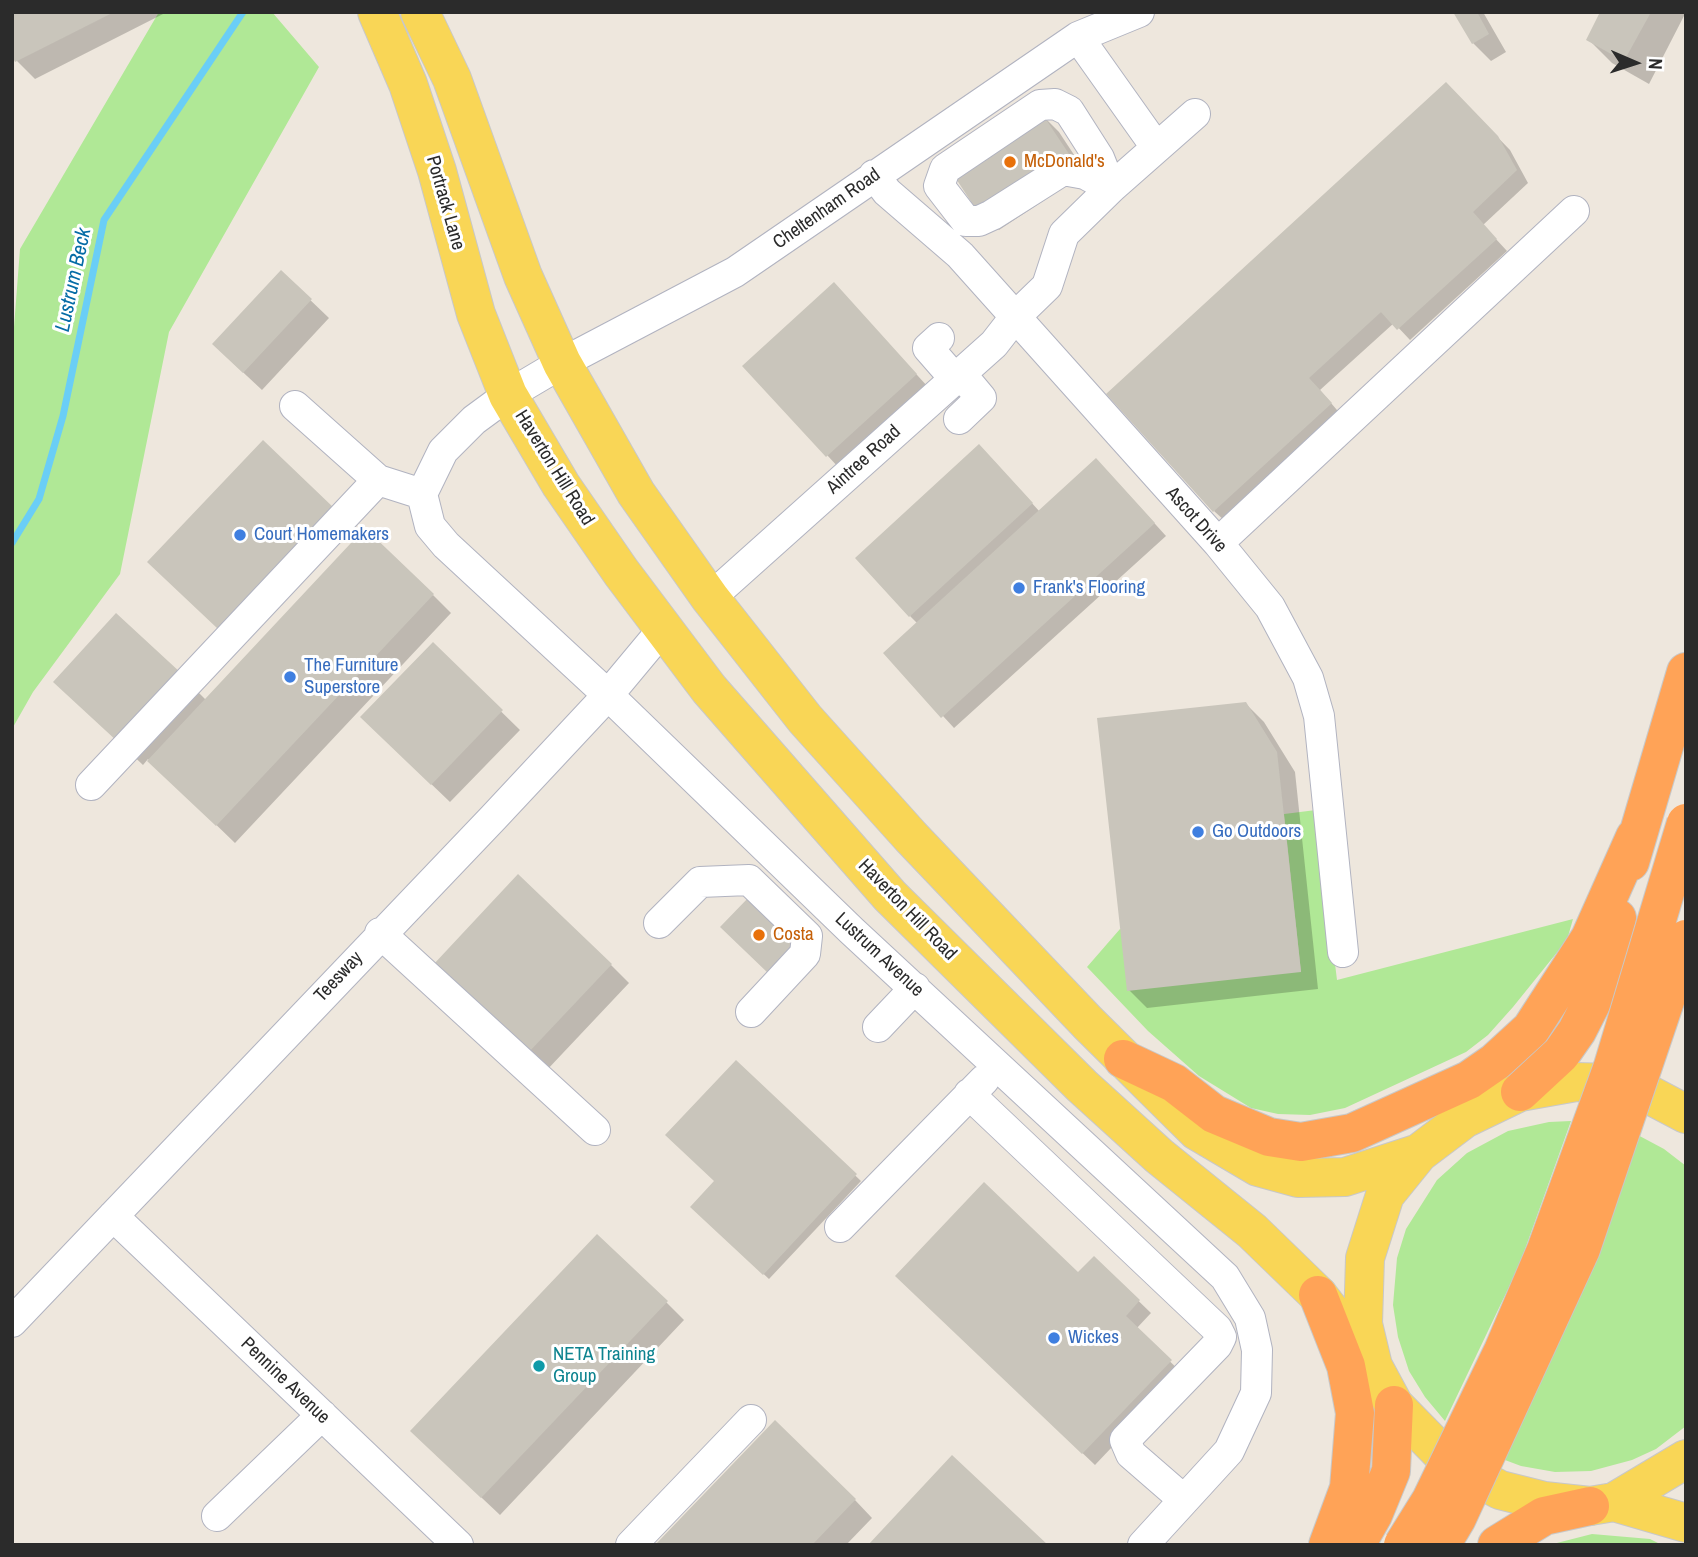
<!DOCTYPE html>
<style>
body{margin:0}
#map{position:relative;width:1698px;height:1557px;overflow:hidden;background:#eee7dd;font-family:"Archivo Narrow",sans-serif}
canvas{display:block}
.frame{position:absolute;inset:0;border:14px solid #2b2b2b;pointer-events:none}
.north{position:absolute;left:1600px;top:28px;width:70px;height:70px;-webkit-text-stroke:5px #fff;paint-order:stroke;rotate:93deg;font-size:19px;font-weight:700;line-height:28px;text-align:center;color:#2b2b2b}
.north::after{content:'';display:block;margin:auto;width:24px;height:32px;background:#2b2b2b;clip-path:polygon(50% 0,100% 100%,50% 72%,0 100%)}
</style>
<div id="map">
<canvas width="1698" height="1557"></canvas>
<div class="frame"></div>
<div class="north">N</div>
</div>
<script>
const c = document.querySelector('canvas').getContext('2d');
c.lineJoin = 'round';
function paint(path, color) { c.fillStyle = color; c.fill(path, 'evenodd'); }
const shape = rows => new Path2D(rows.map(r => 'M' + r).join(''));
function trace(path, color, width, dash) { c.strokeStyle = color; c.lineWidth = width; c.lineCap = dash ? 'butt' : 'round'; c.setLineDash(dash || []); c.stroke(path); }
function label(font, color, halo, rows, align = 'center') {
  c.font = font + ' "Archivo Narrow",sans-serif'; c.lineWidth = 6; c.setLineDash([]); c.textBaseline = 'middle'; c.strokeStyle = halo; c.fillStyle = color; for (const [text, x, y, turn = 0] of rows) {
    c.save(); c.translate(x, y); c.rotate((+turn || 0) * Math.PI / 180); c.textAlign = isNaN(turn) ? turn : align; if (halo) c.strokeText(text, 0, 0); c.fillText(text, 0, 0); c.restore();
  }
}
paint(shape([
 [159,12,272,12,319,67,169,332,120,574,33,692,12,729,12,353,20,249],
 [1316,810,1337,980,1573,919,1567,940,1513,1007,1488,1035,1466,1052,1345,1108,1310,1115,1278,1114,1251,1108,1199,1076,1148,1031,1087,967,1120,929,1301,972,1284,814],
 [1571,1121,1519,1266,1445,1421,1425,1397,1409,1371,1398,1337,1393,1305,1397,1258,1406,1229,1437,1180,1467,1153,1508,1131,1549,1122],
 [1634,1133,1664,1149,1686,1166,1686,1426,1656,1449,1632,1460,1591,1471,1555,1472,1521,1466,1497,1457],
 [1592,1534,1650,1539,1662,1545,1549,1545]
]), '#b0e896');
paint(shape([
 [12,12,167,12,35,79,17,61],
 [1455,12,1483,12,1506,52,1491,61,1473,43],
 [1602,12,1686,12,1649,84,1612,63,1588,39],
 [1446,84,1510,150,1528,183,1483,225,1507,251,1410,340,1394,323,1320,390,1342,416,1226,522,1214,511],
 [1041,114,1059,132,1086,173,999,230,981,213],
 [281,272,329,318,262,390,232,362],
 [845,296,928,387,839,468,745,366],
 [991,458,1040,512,1108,472,1166,536,954,728,943,716,917,623,910,616],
 [433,595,451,613,235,843,148,759,143,765,55,682,180,674,206,700],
 [433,645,520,730,450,802,380,735],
 [1246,704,1264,722,1295,772,1318,989,1147,1008,1129,990],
 [611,965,629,983,546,1071,453,982],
 [736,1062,861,1181,769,1279,692,1207,716,1182],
 [1094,1258,1151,1313,1136,1329,1182,1373,1095,1465,909,1288,1079,1274],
 [666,1302,684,1320,500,1515,430,1449],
 [855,1500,872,1518,846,1545,658,1545]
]), '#0003');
trace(shape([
 [12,543,39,499,63,416,104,220,243,12]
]), '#6acef6', 7);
paint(shape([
 [12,12,114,12,15,62,12,56],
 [1453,12,1477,12,1489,34,1472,44],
 [1600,12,1651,12,1624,61,1586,40],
 [1446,82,1498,136,1517,170,1473,212,1497,239,1397,330,1381,312,1309,378,1332,403,1213,512,1106,394],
 [1041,112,1069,154,979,214,951,171],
 [281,270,312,299,243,373,212,344],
 [834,282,917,374,826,457,742,366],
 [263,440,334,508,218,629,147,562],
 [979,444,1033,503,909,617,855,558],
 [1096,458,1155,523,941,718,883,653],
 [365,528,434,594,216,826,147,761],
 [116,613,181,673,118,742,53,682],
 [433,642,503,710,431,785,360,717],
 [1246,702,1277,752,1301,972,1127,991,1097,718],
 [518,874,612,964,527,1054,433,965],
 [749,897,798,943,769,974,720,927],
 [736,1060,857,1174,763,1275,690,1207,714,1181,665,1135],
 [984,1182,1078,1272,1094,1256,1140,1300,1126,1316,1172,1360,1082,1454,895,1276],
 [597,1234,668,1301,481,1498,410,1431],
 [775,1420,856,1499,812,1545,655,1545],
 [952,1455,1048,1545,868,1545]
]), '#c9c5bb');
const minor = shape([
 [1139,12,1078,37,735,272,562,363,508,395,474,420,443,451,422,494,430,526,446,545,608,695,852,931,1225,1277,1250,1318,1257,1350,1256,1393,1229,1451,1143,1545],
 [1078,37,1156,147],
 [1055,104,1069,111,1099,158,1111,188,1085,174,1063,170,992,215,979,221,966,221,939,186,945,169,1040,105,1055,104],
 [874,175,887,192,960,255,1218,543,1270,607,1308,678,1319,716,1343,952],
 [939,338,928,348,955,379],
 [295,406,378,480,422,494],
 [959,419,981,398,961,374],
 [1218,543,1574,211],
 [710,598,994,344,1015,317,1047,286,1064,234,1111,188,1195,114],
 [91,785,378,480],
 [659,923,700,882,749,880,807,936,805,954,751,1012],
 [380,933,595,1130],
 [878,1027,915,988],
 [969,1094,1217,1329,1221,1337,1217,1345,1125,1440,1131,1454,1184,1500],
 [113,1216,458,1545],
 [840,1227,984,1080],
 [12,1322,493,818,608,695,663,629],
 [217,1516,322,1415],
 [631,1545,751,1420]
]);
const major = shape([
 [377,12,408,84,437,171,476,314,508,395,561,485,621,572,709,689,890,896,1082,1086,1159,1156,1252,1231,1318,1295,1373,1366],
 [420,12,452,79,523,276,562,363,636,493,710,598,805,719,911,837,1088,1023,1197,1131,1258,1167,1298,1178,1345,1177,1419,1153],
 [1686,1114,1648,1094,1615,1083,1576,1082,1520,1092,1464,1119,1419,1153,1385,1195,1365,1258,1363,1324,1373,1366,1394,1405,1452,1464,1500,1490,1544,1501,1590,1506,1614,1502,1686,1459],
 [1614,1502,1686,1523]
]);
const highway = shape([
 [1630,862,1686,672],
 [1123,1059,1174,1083,1214,1114,1269,1137,1301,1142,1352,1133,1469,1080,1495,1062,1531,1029,1590,938,1635,837],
 [1520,1092,1561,1054,1577,1031,1597,992,1617,918],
 [1318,1295,1346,1366,1355,1413,1349,1488,1328,1545],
 [1356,1545,1373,1515,1391,1471,1394,1405],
 [1497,1545,1544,1516,1590,1506]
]);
trace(minor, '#b1b3c0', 32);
trace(major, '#c8c8c8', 40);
trace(highway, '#c8c8c8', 40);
trace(minor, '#fff', 30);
trace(major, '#f9d656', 38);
trace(highway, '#ffa357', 38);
const highwayBridge = shape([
 [1403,1545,1431,1500,1503,1351,1546,1250,1613,1066,1686,823],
 [1441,1545,1457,1518,1581,1249,1686,939]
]);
trace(highwayBridge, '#c8c8c8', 40, []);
trace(highwayBridge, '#ffa357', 38);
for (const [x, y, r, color] of [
 [1010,162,7,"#e8710a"],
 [240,535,7,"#3f7fe0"],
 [1019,588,7,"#3f7fe0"],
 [290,677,7,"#3f7fe0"],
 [1198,832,7,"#3f7fe0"],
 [759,935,7,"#e8710a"],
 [1054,1338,7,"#3f7fe0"],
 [539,1366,7,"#0f9aa8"]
]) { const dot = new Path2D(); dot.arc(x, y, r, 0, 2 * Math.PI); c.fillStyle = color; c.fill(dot); trace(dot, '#fff', 2.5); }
label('19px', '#c56008', '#fff', [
 ["McDonald's",1024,162],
 ["Costa",773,935]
], 'left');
label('19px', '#2b2b2b', '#fff', [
 ["Portrack Lane",445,203,74],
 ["Cheltenham Road",827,209,-35],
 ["Aintree Road",864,460,-42],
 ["Haverton Hill Road",554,468,58],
 ["Ascot Drive",1196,520,48],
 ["Haverton Hill Road",907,910,46],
 ["Lustrum Avenue",879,955,43],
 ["Teesway",339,977,-47],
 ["Pennine Avenue",285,1381,44]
]);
label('19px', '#366cbe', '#fff', [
 ["Court Homemakers",254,535],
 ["Frank's Flooring",1033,588],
 ["The Furniture",304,666],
 ["Superstore",304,688],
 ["Go Outdoors",1212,832],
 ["Wickes",1068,1338]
], 'left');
label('19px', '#0d838f', '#fff', [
 ["NETA Training",553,1355],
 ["Group",553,1377]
], 'left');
label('italic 21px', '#056ca6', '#fff', [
 ["Lustrum Beck",74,280,-78]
]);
</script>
